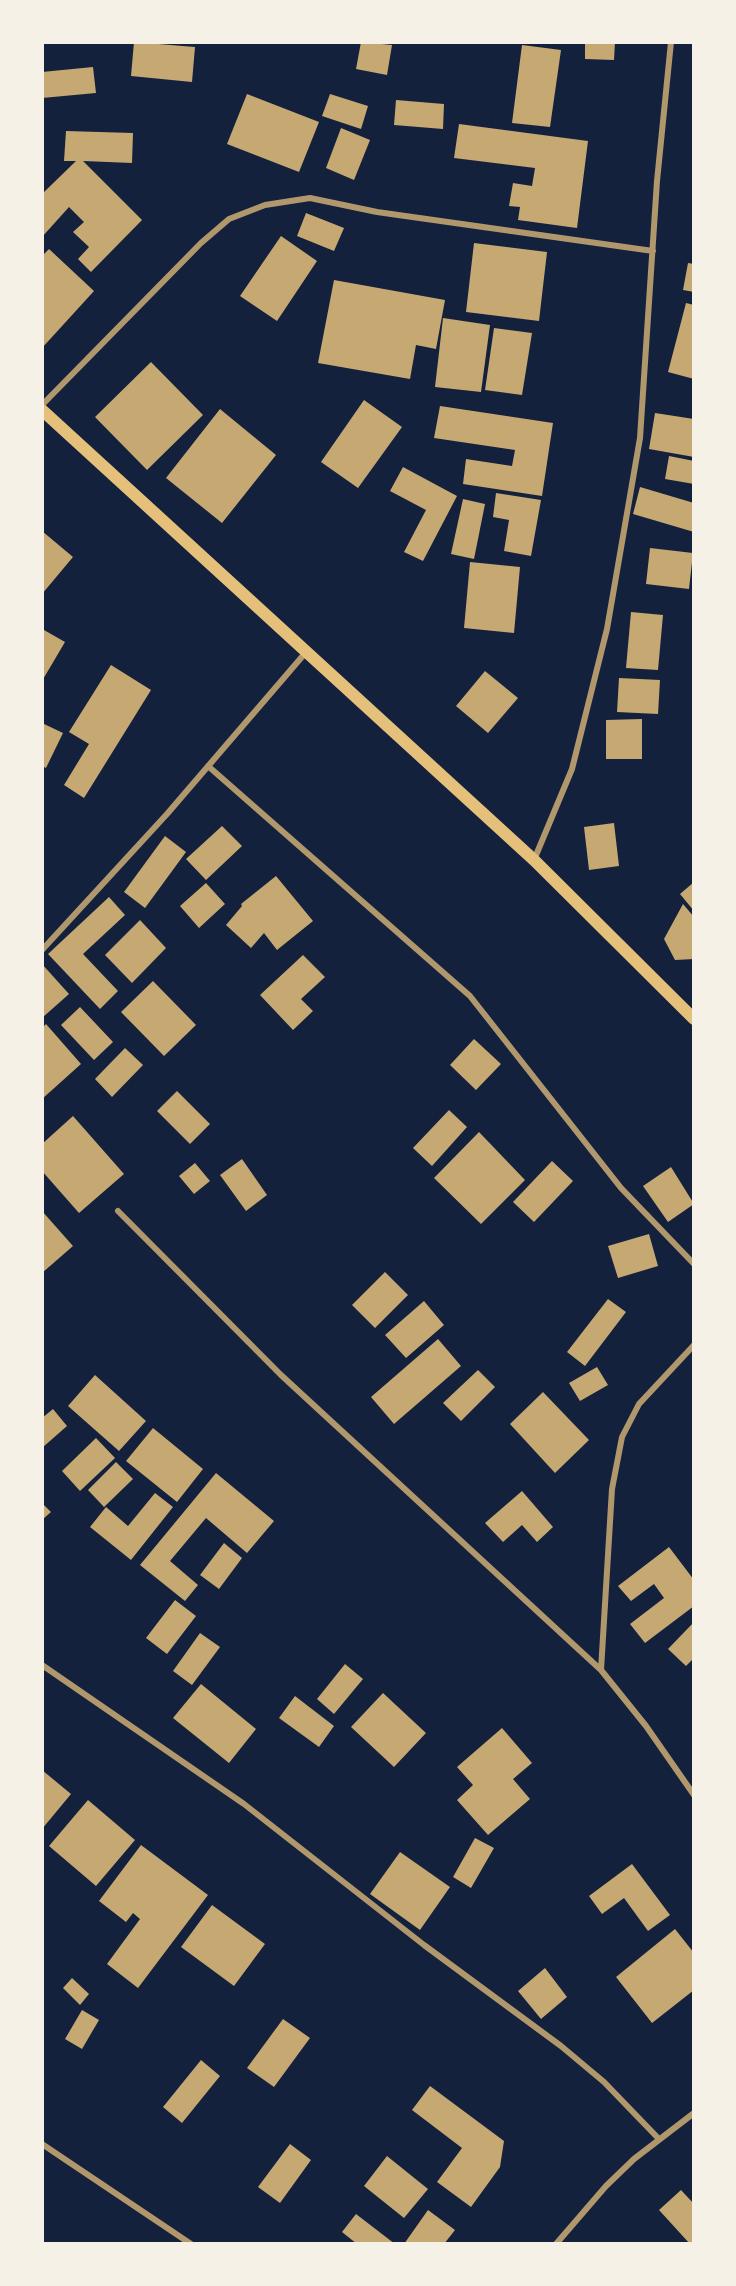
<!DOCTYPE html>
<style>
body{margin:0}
#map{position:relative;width:736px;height:2286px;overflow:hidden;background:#14213d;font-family:"Roboto Serif",serif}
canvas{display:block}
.frame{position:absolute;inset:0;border:44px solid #f6f1e7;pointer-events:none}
</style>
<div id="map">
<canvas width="736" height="2286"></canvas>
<div class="frame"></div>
</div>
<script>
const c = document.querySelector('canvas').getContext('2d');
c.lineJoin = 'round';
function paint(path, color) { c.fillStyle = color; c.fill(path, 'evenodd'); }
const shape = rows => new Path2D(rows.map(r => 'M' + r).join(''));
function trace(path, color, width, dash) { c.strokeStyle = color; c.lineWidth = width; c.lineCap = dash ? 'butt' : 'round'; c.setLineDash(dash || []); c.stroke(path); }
paint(shape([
 [134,42,195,47,192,82,131,76],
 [361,42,392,45,387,75,356,69],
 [585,42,615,42,614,60,585,59],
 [522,45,561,50,550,127,512,123],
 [93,67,96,93,42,98,42,72],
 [247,94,319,122,299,172,227,144],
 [330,94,368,106,361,129,322,116],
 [396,100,444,104,443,129,394,125],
 [459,124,588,141,577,228,518,220,520,207,509,206,513,183,532,186,535,168,454,158],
 [341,128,370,140,354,180,326,168],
 [66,131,133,133,132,163,83,161,142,220,91,272,78,259,89,247,73,232,84,222,69,207,42,237,42,194,76,161,64,161],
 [306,213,344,228,334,251,297,236],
 [281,236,317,261,277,321,240,296],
 [474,243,547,252,539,321,466,312],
 [49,249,94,291,42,348,42,256],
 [688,263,694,264,694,292,683,290],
 [334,280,445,300,436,349,416,345,410,379,318,363],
 [686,303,694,305,694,379,668,372],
 [443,318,490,325,481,392,435,387],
 [494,328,532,333,522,395,485,390],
 [151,362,203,415,147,470,95,417],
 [364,400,402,427,358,488,321,462],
 [440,406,553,423,542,496,463,484,466,459,512,466,515,450,434,438],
 [220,409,276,455,222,523,166,478],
 [655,413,694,419,694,457,649,449],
 [669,456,694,461,694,484,665,479],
 [403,467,457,496,423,561,404,552,426,510,390,491],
 [640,487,694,503,694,532,633,514],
 [496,493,541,500,531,556,504,551,509,520,493,517],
 [463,499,485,504,474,559,451,554],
 [42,531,73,557,42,594],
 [650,548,693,553,689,589,646,584],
 [470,562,520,567,514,633,464,628],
 [631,612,663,615,658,670,626,668],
 [44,630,65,642,42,681,42,633],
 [111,665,151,690,84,798,64,785,89,744,69,732],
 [485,671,518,698,488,733,456,706],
 [619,678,660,680,658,714,617,712],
 [642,719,642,759,606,759,606,720],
 [42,723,63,733,46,768,42,766],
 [614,823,619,866,589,870,584,827],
 [222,826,242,846,206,880,186,859],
 [165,836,186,852,145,908,124,892],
 [276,876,313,921,277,950,264,933,251,948,226,925,242,906,241,904],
 [694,882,694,911,680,894],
 [206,883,225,904,199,928,180,906],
 [109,897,125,915,83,954,118,991,100,1009,48,954],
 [683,904,694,917,694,959,675,960,664,939],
 [140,920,166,948,132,983,105,955],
 [303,955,325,977,301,999,313,1011,293,1030,260,995],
 [42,964,69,994,42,1018],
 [153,981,196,1025,164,1056,121,1012],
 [80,1007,113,1042,94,1060,61,1025],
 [46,1024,81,1064,42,1099,42,1028],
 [474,1039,501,1064,476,1090,450,1065],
 [125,1048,143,1065,112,1097,95,1079],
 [177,1091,210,1124,190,1144,157,1111],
 [449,1110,467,1127,432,1166,413,1148],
 [73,1116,124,1174,79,1213,42,1171,42,1144],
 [479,1132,525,1180,481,1224,434,1178],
 [242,1159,267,1195,246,1211,220,1175],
 [552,1161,573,1181,534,1222,513,1202],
 [195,1163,210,1181,194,1194,179,1176],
 [671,1167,694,1204,668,1222,643,1186],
 [42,1211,73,1246,42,1273],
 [649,1234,658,1266,618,1278,608,1246],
 [385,1272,408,1295,375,1328,352,1305],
 [608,1299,626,1312,585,1366,567,1352],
 [424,1301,444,1325,406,1358,385,1335],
 [438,1339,461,1366,394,1424,371,1397],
 [597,1367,608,1385,580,1401,569,1383],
 [478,1370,495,1387,461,1421,443,1403],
 [95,1375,146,1421,119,1451,68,1406],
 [543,1392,589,1440,555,1473,510,1424],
 [53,1409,67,1426,42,1448,42,1418],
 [153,1428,203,1469,177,1502,126,1461],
 [96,1438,115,1458,80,1491,62,1471],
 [116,1462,133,1479,104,1507,88,1490],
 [216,1473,274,1521,247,1553,206,1518,170,1561,198,1585,185,1601,140,1565],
 [522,1491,553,1527,537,1542,522,1525,503,1542,485,1523],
 [155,1493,173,1507,131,1560,90,1527,106,1507,128,1526],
 [42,1503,51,1512,42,1520],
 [224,1543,242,1558,219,1589,200,1575],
 [669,1547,694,1580,694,1606,645,1643,630,1624,664,1598,654,1584,631,1601,618,1586],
 [175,1600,196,1616,167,1654,146,1638],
 [694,1622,694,1658,686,1666,668,1649],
 [200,1633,220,1647,192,1685,173,1671],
 [345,1664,363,1679,334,1714,317,1699],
 [201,1684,256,1729,229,1763,173,1718],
 [383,1693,426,1733,394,1767,351,1727],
 [295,1696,334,1726,319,1747,279,1718],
 [502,1728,532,1763,513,1779,530,1799,488,1835,457,1800,473,1785,457,1767],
 [42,1770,71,1794,42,1829],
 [88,1800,135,1840,96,1886,49,1846],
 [475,1838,494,1848,471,1888,453,1877],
 [141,1845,208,1895,138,1988,107,1964,140,1919,133,1913,126,1922,99,1901],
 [400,1852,450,1887,420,1930,370,1894],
 [632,1864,670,1915,648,1931,624,1898,602,1914,589,1896],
 [212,1905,265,1944,234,1986,181,1947],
 [675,1929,694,1953,694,1990,652,2023,616,1977],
 [545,1968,567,1997,541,2019,518,1991],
 [72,1978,89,1994,80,2005,63,1988],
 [82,2010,99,2020,82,2049,65,2039],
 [283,2019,310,2038,274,2087,247,2068],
 [201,2060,220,2076,182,2123,163,2107],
 [430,2086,504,2141,500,2167,471,2207,437,2182,462,2148,412,2110],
 [290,2144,311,2160,280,2203,258,2187],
 [387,2156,428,2189,404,2218,364,2186],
 [681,2190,694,2204,694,2244,690,2244,659,2210],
 [428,2210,455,2230,444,2244,404,2244],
 [356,2214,395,2244,357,2244,342,2232]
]), '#c6a872');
trace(shape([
 [42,405,201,243,229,219,265,205,310,198,377,212,653,251],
 [208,766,470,996,621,1188,694,1264],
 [534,860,572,769,607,629,640,438,657,181,671,42],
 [42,950,167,814,307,651],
 [118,1211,281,1375,601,1670,646,1726,694,1795],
 [42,1665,244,1804,424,1945,561,2046,604,2082,658,2138],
 [601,1670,612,1489,622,1437,639,1404,694,1345],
 [42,2144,191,2244],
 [556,2244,606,2186,634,2159,694,2113]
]), '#b1986c', 6);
trace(shape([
 [42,410,534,860,694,1019]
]), '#e5c07b', 12);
</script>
